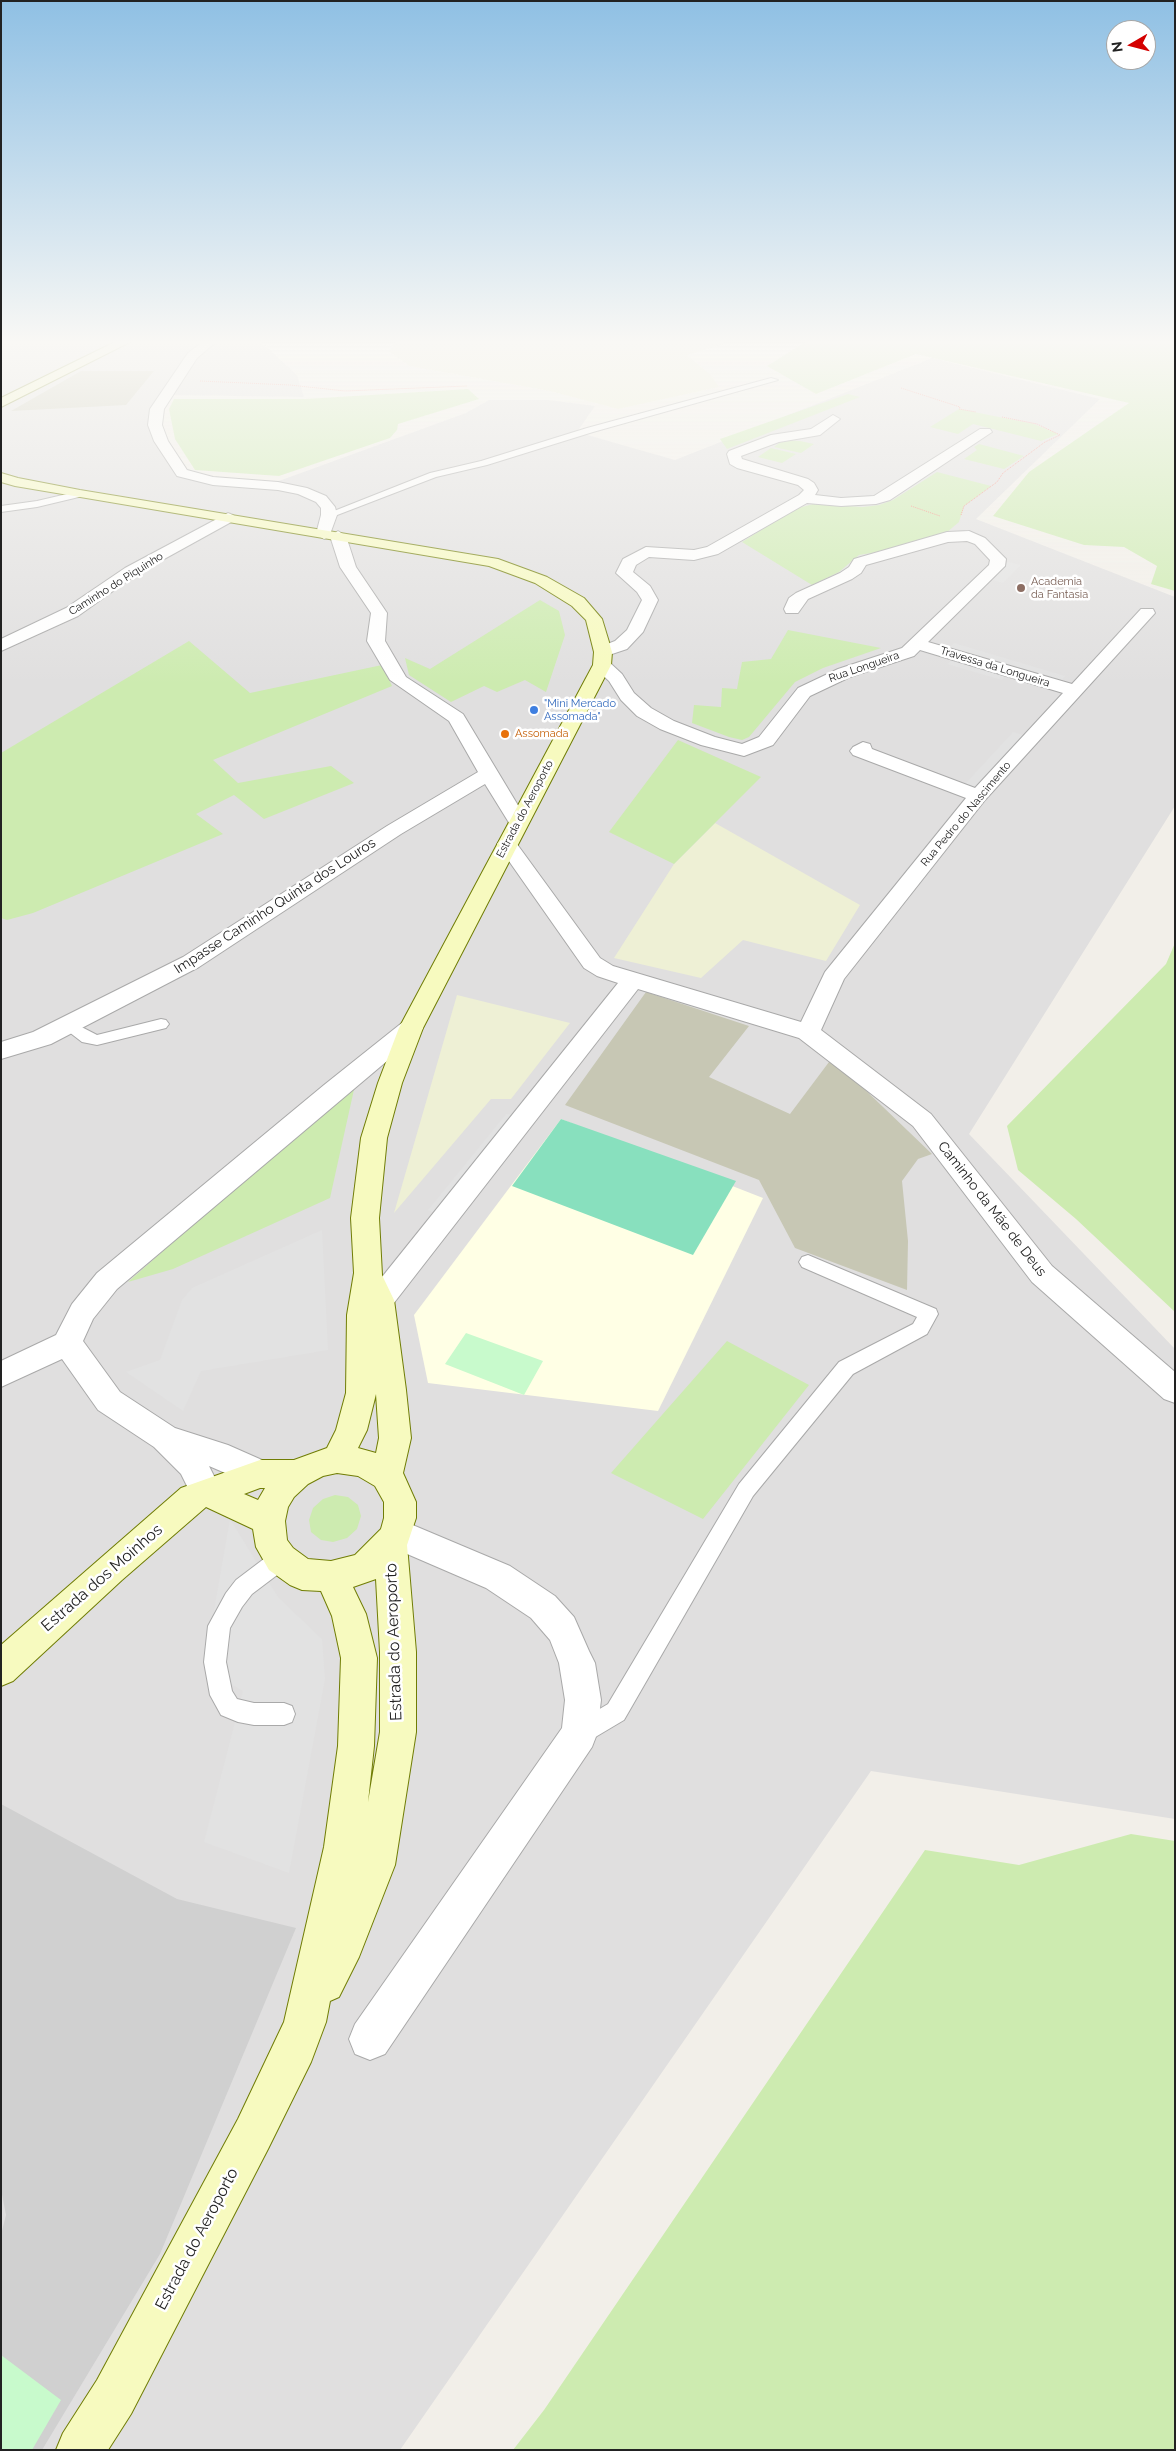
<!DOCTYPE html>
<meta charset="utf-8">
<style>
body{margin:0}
#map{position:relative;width:1176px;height:2451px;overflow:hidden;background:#f2efe9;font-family:Raleway,sans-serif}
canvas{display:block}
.frame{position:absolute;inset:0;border:2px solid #222;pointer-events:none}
.north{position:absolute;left:1106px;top:20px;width:50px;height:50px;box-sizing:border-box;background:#fff;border:1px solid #a7a7a7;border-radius:50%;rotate:262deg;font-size:14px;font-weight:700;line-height:20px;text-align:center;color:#222}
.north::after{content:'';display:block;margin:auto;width:18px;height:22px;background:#d40000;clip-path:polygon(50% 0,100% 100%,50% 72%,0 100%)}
</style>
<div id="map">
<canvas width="1176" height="2451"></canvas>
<div class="frame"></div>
<div class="north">N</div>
</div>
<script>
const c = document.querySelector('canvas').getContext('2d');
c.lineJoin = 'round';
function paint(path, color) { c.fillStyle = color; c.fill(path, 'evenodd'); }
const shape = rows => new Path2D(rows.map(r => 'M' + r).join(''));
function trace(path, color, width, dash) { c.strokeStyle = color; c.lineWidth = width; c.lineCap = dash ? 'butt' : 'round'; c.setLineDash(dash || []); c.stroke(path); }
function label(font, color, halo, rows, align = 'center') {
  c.font = font + ' Raleway,sans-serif'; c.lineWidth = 5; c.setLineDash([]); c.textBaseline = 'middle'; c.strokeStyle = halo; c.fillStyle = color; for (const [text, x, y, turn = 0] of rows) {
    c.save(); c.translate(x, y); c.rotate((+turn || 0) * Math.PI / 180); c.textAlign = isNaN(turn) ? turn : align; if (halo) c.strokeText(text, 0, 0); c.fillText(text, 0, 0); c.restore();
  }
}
paint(shape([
 [1,341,266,341,261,342,297,375,304,397,167,395,156,411,165,441,185,474,219,480,276,482,466,413,489,400,549,400,595,406,577,432,675,460,932,358,1100,399,976,519,1175,597,1175,806,969,1134,1175,1349,1175,1819,871,1771,400,2450,1,2450]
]), '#e0dfdf');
paint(shape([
 [561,1119,763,1198,658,1411,428,1383,414,1315]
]), '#ffffe5');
paint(shape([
 [1,1804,177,1899,296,1928,160,2254,42,2450,1,2450,1,2235,6,2215,1,2189]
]), '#d0d0d0');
paint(shape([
 [81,371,154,371,126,405,11,411],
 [646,992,749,1026,709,1077,790,1114,832,1058,932,1154,918,1159,902,1181,908,1241,907,1290,795,1248,759,1180,565,1105]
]), '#c7c7b4');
paint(shape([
 [396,341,718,341,727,343,687,355,711,375,719,387,618,409,550,391,409,366,389,351],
 [715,823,860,905,826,961,743,940,701,978,614,958,674,864],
 [457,995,570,1023,511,1099,491,1099,394,1213]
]), '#eef0d5');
paint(shape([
 [807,341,1175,341,1175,591,1151,584,1157,566,1124,547,1084,545,993,516,1029,472,1129,403,916,354,816,394,767,366],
 [468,389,479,399,398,424,397,430,390,438,279,476,195,470,175,439,169,409,174,399,305,399],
 [848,394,860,397,727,449,720,439],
 [959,409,1034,424,1058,434,1041,441,973,424,958,434,930,427],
 [783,440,800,441,814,444,801,453,774,447],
 [979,444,1024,456,1004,469,964,459,977,450,974,447],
 [771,448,796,454,782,463,758,457],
 [937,472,991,486,964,506,959,522,946,533,902,548,859,555,839,572,812,585,742,542,795,509,813,504,863,507,879,505,893,500],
 [540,600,559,611,565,635,546,692,525,680,497,692,484,686,451,702,409,675,405,658,430,669],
 [788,630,881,648,823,668,795,682,749,737,742,740,729,737,692,723,694,705,721,707,722,688,737,689,742,662,771,659],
 [189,641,250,693,382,665,392,686,213,760,238,783,331,766,354,783,264,819,234,795,196,814,223,834,33,913,7,920,1,918,1,753],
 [678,740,761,777,674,864,609,832],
 [1175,943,1175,1312,1076,1219,1018,1170,1007,1126,1166,964],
 [355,1085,330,1198,173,1269,128,1282,301,1129],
 [727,1341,809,1385,703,1519,611,1473],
 [335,1495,348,1497,358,1505,361,1516,357,1529,347,1538,333,1542,321,1540,311,1532,309,1520,313,1508,323,1499],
 [1131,1834,1175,1841,1175,2450,513,2450,544,2410,925,1850,1019,1865]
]), '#cdebb0');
paint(shape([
 [466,1333,543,1361,524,1395,445,1364],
 [1,2355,61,2400,32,2450,1,2450]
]), '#c8facc');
paint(shape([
 [561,1119,736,1181,693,1255,512,1186]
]), '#88e0be');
paint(shape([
 [1008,562,1021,565,1003,583,990,579],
 [954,643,1065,676,1062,680,950,647],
 [953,659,1007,675,1002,680,947,664],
 [1013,732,1023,735,973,790,963,786],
 [506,1114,526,1116,439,1215,428,1210],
 [322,1230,328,1350,201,1371,183,1411,126,1372,160,1360,182,1300,192,1288],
 [230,1519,278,1597,322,1639,325,1679,289,1873,204,1842,243,1691,204,1668]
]), '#e2e2e2');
const lane = shape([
 [771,378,778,380,593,432,487,465,436,477,332,517,324,515,430,473,481,461,587,428,771,378],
 [80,491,85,494,83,496,37,507,1,512,1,506,37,501,80,491],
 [161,1019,166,1020,169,1024,166,1028,97,1045,82,1042,60,1025,63,1021,68,1020,97,1035,161,1019],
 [808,1255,936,1309,938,1314,927,1334,853,1374,753,1496,624,1720,587,1742,579,1746,571,1742,567,1734,571,1726,608,1704,739,1484,839,1362,913,1324,917,1317,802,1267,799,1262,802,1257,808,1255],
 [281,1549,289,1552,292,1559,289,1566,252,1594,242,1607,230,1628,226,1662,232,1691,237,1699,254,1703,284,1703,292,1706,295,1714,292,1722,284,1725,254,1725,238,1722,221,1715,210,1695,204,1662,208,1626,226,1593,236,1580,273,1552,281,1549]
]);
const street = shape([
 [204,341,217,341,197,358,164,409,162,425,168,441,187,470,213,477,278,482,307,488,326,496,335,507,337,515,329,537,324,539,316,534,321,515,321,508,316,502,298,494,278,490,213,485,177,476,154,441,148,425,150,409,188,353,204,341],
 [833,415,840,419,820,435,779,442,741,456,742,459,808,479,814,483,818,490,815,495,841,498,874,496,980,429,990,429,992,432,890,500,876,504,841,506,807,503,718,554,694,560,649,557,636,565,633,572,650,586,658,600,643,632,627,649,603,657,597,656,594,652,597,648,615,641,627,630,642,600,637,592,616,573,623,559,646,547,694,550,707,547,799,495,804,490,798,485,737,468,730,464,727,454,729,451,771,435,811,429,833,415],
 [228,513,233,515,236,518,233,521,137,574,78,616,1,651,1,639,66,608,125,568,228,513],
 [338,531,346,536,356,567,387,613,385,641,406,677,463,714,528,822,525,826,518,828,511,826,485,784,401,834,199,967,51,1044,1,1059,1,1042,33,1032,183,957,387,826,478,772,449,721,390,680,367,641,371,613,340,567,330,536,338,531],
 [969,531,985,538,1006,559,1005,566,928,642,1072,684,1141,609,1153,609,1155,613,985,800,844,979,821,1030,931,1114,1052,1266,1175,1372,1175,1403,1164,1399,1032,1282,913,1126,799,1038,638,989,390,1308,380,1311,370,1308,366,1300,370,1292,618,983,597,976,584,968,497,844,500,840,507,838,514,840,600,958,613,966,801,1022,825,972,966,798,853,755,850,751,853,747,863,742,870,744,872,749,975,788,1063,693,920,650,914,656,850,677,810,696,773,745,744,756,701,745,660,729,637,716,621,700,609,681,596,669,593,665,596,661,608,661,622,674,634,693,651,708,674,721,715,737,742,744,759,737,798,688,838,669,902,648,989,565,990,560,975,544,967,541,948,542,866,565,861,573,852,579,808,599,798,613,786,613,784,609,789,598,796,593,840,573,849,567,854,559,947,532,969,531],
 [411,1020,419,1022,423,1028,419,1034,117,1289,93,1319,83,1341,120,1392,175,1428,228,1445,271,1464,276,1474,271,1484,260,1488,209,1466,222,1492,217,1502,206,1506,195,1502,181,1474,154,1447,98,1410,62,1359,1,1387,1,1361,56,1335,72,1304,97,1273,324,1085,403,1022,411,1020],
 [396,1518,510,1566,555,1596,574,1617,589,1651,595,1663,601,1700,597,1734,592,1747,385,2054,370,2060,355,2054,349,2039,355,2024,562,1728,565,1700,559,1663,550,1640,531,1618,486,1588,384,1544,380,1533,384,1522,396,1518]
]);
const secondary = shape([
 [117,341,132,341,1,407,1,398,117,341],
 [1,473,18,478,80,490,498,559,547,577,584,598,602,619,612,652,611,665,423,1028,402,1083,387,1138,379,1218,382,1275,394,1300,406,1390,411,1438,403,1473,416,1502,416,1518,407,1545,416,1652,416,1732,395,1865,359,1957,339,1997,330,2001,326,2022,311,2062,268,2149,131,2414,108,2450,56,2450,63,2433,97,2380,238,2119,284,2022,324,1847,338,1746,341,1658,332,1616,321,1591,302,1590,290,1585,269,1570,256,1547,253,1529,206,1507,122,1580,13,1681,1,1686,1,1645,181,1488,260,1460,294,1460,327,1448,336,1430,346,1393,347,1315,354,1273,351,1218,361,1138,378,1083,399,1028,593,665,594,652,586,620,572,606,535,583,489,566,15,486,1,482,1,473],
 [376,1394,379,1438,376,1453,358,1448,367,1430,376,1394],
 [337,1473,358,1476,375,1486,384,1502,384,1518,381,1529,355,1555,331,1561,308,1559,293,1548,287,1540,285,1521,288,1507,294,1497,308,1484,323,1476,337,1473],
 [260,1488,265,1488,258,1500,244,1494,260,1488],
 [376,1579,380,1652,380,1732,368,1802,374,1746,377,1658,366,1614,353,1587,376,1579]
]);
trace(lane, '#a9a9a9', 2);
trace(street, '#a9a9a9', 2);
trace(secondary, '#707d05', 2);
trace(shape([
 [200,381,290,385,345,391,467,386],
 [901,388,960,407,959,409,976,412],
 [911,506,940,516],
 [961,515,964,506,997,482,1003,473,1045,442,1060,435,1037,424,1002,417]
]), '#fa8072', 1, [1, 1]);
paint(lane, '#fff');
paint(street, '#fff');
paint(secondary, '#f7fabf');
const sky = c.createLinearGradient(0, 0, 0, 684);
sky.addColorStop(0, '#8fc0e4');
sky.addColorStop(0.5, '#f9f8f5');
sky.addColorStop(1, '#f9f8f500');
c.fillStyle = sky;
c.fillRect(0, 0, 1176, 684);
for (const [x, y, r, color] of [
 [1021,588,5,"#8d6e63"],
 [534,710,5,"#3f7fe0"],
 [505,734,5,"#e8710a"]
]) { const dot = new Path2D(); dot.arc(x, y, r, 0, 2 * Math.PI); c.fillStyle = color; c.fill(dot); trace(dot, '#fff', 2); }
label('11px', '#785e54', '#fff', [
 ["Academia",1031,582],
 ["da Fantasia",1031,595]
], 'left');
label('11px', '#222', '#fff', [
 ["Caminho do Piquinho",116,584,-32],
 ["Rua Longueira",864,667,-19],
 ["Travessa da Longueira",995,667,17],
 ["Estrada do Aeroporto",525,809,-62],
 ["Rua Pedro do Nascimento",966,814,-50]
]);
label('11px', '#366cbe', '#fff', [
 ["\"Mini Mercado",544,704],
 ["Assomada\"",544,717]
], 'left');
label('11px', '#c56008', '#fff', [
 ["Assomada",515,734]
], 'left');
label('14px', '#222', '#fff', [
 ["Impasse Caminho Quinta dos Louros",275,906,-33],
 ["Caminho da Mãe de Deus",992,1209,52]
]);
label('16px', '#222', '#fff', [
 ["Estrada dos Moinhos",102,1578,-41],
 ["Estrada do Aeroporto",394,1642,-92],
 ["Estrada do Aeroporto",197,2239,-62]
]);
</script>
